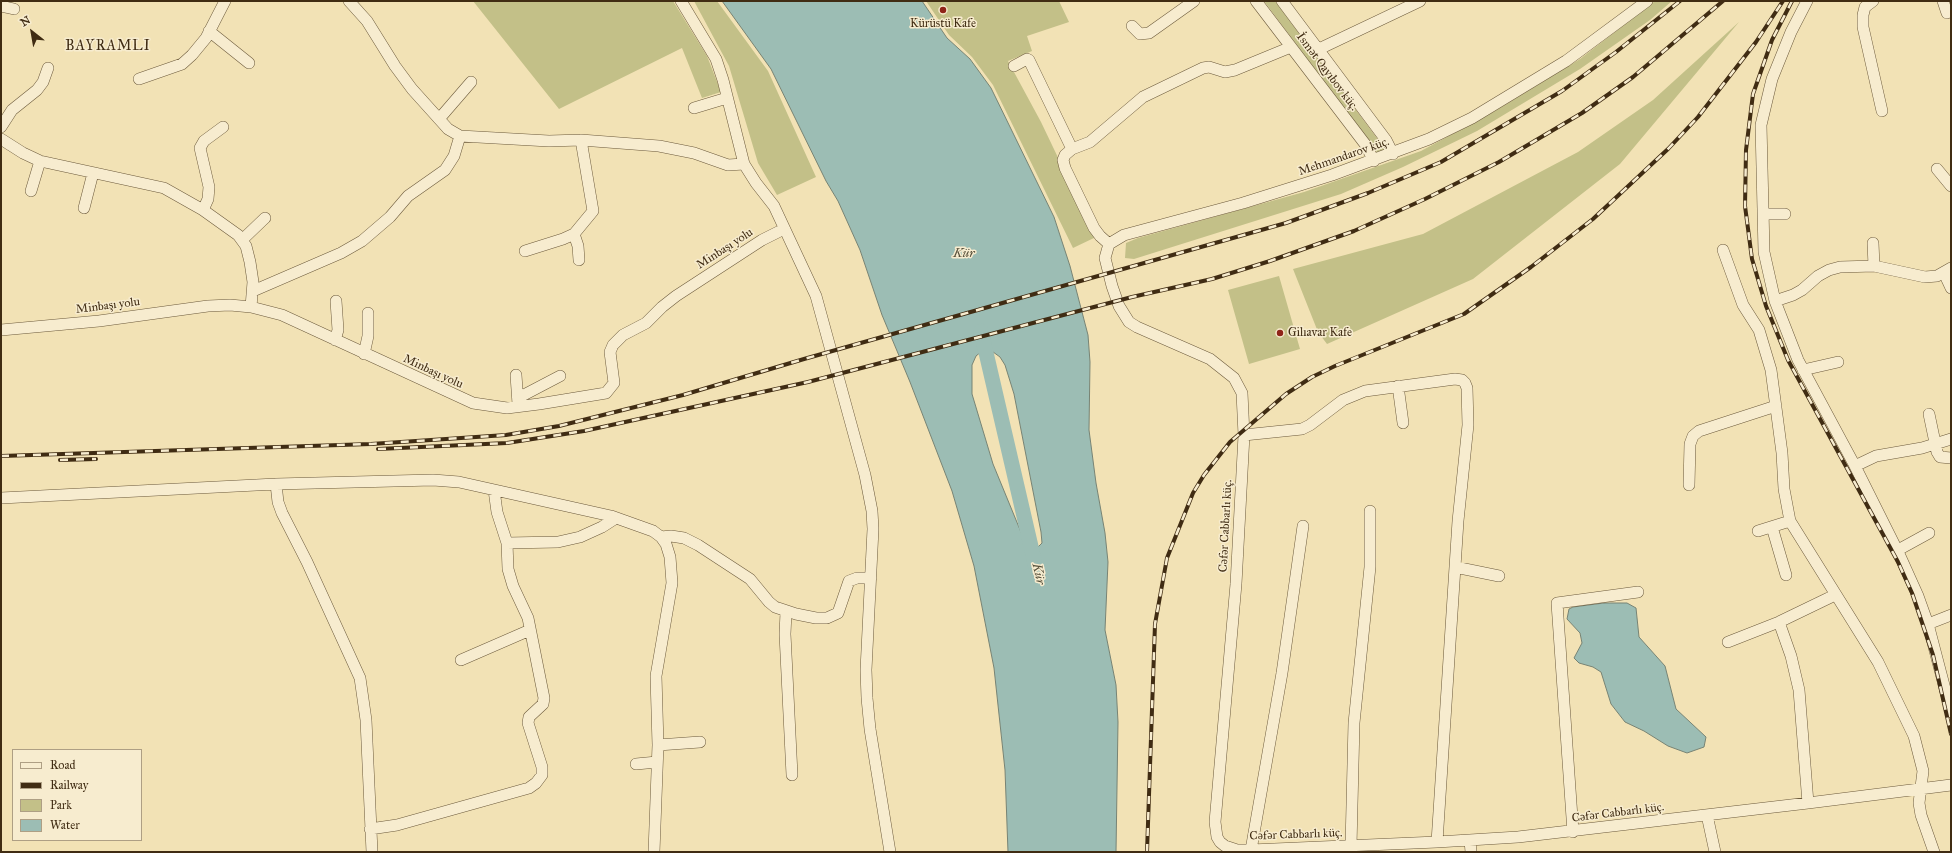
<!DOCTYPE html>
<meta charset="utf-8">
<style>
body{margin:0}
#map{position:relative;width:1952px;height:853px;overflow:hidden;background:#f2e2b5;font-family:"IM FELL Great Primer",serif}
canvas{display:block}
.frame{position:absolute;inset:0;border:2px solid #402c13;pointer-events:none}
.legend{position:absolute;left:12px;top:749px;width:130px;height:92px;box-sizing:border-box;background:#f7eccf;border:1px solid #ae9f84;margin:0;padding:5px 7px;list-style:none;font-size:12px;color:#402c13}
.legend li{display:flex;align-items:center;gap:8px;height:20px}
.legend b{width:20px;border:1px solid #ae9f84}
.north{position:absolute;left:12px;top:12px;width:40px;height:40px;-webkit-text-stroke:3px #f7eccf;paint-order:stroke;rotate:329deg;font-size:11px;font-weight:700;line-height:16px;text-align:center;color:#402c13}
.north::after{content:'';display:block;margin:auto;width:14px;height:18px;background:#402c13;clip-path:polygon(50% 0,100% 100%,50% 72%,0 100%)}
</style>
<div id="map">
<canvas width="1952" height="853"></canvas>
<div class="frame"></div>
<ul class="legend">
<li><b style="height:5px;background:#f7eccf"></b>Road</li>
<li><b style="height:5px;background:#402c13"></b>Railway</li>
<li><b style="height:11px;background:#c3c088"></b>Park</li>
<li><b style="height:11px;background:#9cbdb4"></b>Water</li>
</ul>
<div class="north">N</div>
</div>
<script>
const c = document.querySelector('canvas').getContext('2d');
c.lineJoin = 'round';
function paint(path, color) { c.fillStyle = color; c.fill(path, 'evenodd'); }
const shape = rows => new Path2D(rows.map(r => 'M' + r).join(''));
function trace(path, color, width, dash) { c.strokeStyle = color; c.lineWidth = width; c.lineCap = dash ? 'butt' : 'round'; c.setLineDash(dash || []); c.stroke(path); }
function label(font, color, halo, rows, align = 'center') {
  c.font = font + ' "IM FELL Great Primer",serif'; c.lineWidth = 3; c.setLineDash([]); c.textBaseline = 'middle'; c.strokeStyle = halo; c.fillStyle = color; for (const [text, x, y, turn = 0] of rows) {
    c.save(); c.translate(x, y); c.rotate((+turn || 0) * Math.PI / 180); c.textAlign = isNaN(turn) ? turn : align; if (halo) c.strokeText(text, 0, 0); c.fillText(text, 0, 0); c.restore();
  }
}
paint(shape([
 [473,1,673,1,707,56,721,92,702,98,682,48,559,109],
 [694,1,717,1,768,71,816,177,777,195,758,163,729,66],
 [926,1,1059,1,1069,22,1027,36,1032,51,1008,61,1041,122,1096,237,1073,248,993,85,972,57,949,35],
 [1264,1,1275,1,1385,149,1377,153],
 [1655,1,1672,1,1650,20,1580,69,1477,131,1403,167,1341,194,1134,259,1125,258,1126,243,1138,238,1304,192,1421,151,1495,111,1580,59],
 [1739,22,1620,164,1473,279,1327,344,1318,332,1293,269,1423,234,1578,152,1653,100],
 [1279,276,1300,349,1249,364,1228,290]
]), '#c3c088');
const water = shape([
 [722,1,922,1,947,38,970,59,991,88,1054,217,1070,266,1088,335,1090,362,1089,430,1096,483,1105,533,1108,562,1105,630,1116,685,1118,722,1116,852,1008,852,1005,770,994,668,974,566,952,491,910,382,882,315,860,250,838,201,826,181,771,69,722,1],
 [989,349,1000,357,1005,365,1014,394,1041,532,1042,543,1035,550,1027,546,1023,537,993,464,972,394,972,365,976,356,982,351,989,349],
 [1604,603,1627,603,1636,608,1639,637,1665,666,1676,709,1706,737,1704,747,1687,753,1668,746,1644,731,1625,722,1611,704,1601,672,1593,667,1579,663,1574,658,1582,643,1580,633,1567,619,1569,609,1573,607,1604,603]
]);
paint(water, '#9cbdb4');
trace(water, '#778374', 1);
trace(shape([
 [981,331,1036,568]
]), '#9cbdb4', 15);
const minor = shape([
 [349,1,367,21,395,66,412,89,448,129,460,136,549,141,581,140,659,146,694,153,728,165,744,164],
 [681,1,716,59,723,80,744,164,756,183,774,206,816,296,865,475,872,511,873,529,866,670,867,698,870,729,890,852],
 [1256,1,1365,144,1374,161],
 [1282,1,1386,140,1393,154],
 [1647,1,1566,61,1472,118,1429,139,1332,175,1243,203,1124,235,1109,244,1105,258,1112,286,1119,306,1129,322,1137,327,1210,359,1234,378,1242,393,1244,435,1236,584,1215,822,1217,837,1220,842,1225,846,1237,850,1251,850,1437,842,1518,837,1808,803,1951,785],
 [1807,1,1791,32,1772,79,1761,125,1764,252,1775,301,1798,360,1855,466,1900,556,1918,596,1928,624,1951,712],
 [1873,1,1865,7,1863,15,1863,27,1882,111],
 [1943,1,1947,13],
 [1,6,14,9],
 [1132,26,1140,34,1149,33,1194,1],
 [209,31,249,63],
 [1319,49,1420,1],
 [1014,66,1027,59,1029,60,1072,149,1065,155,1063,160,1065,168,1094,228,1100,236,1109,244],
 [139,79,182,64,192,55,206,38,225,1],
 [694,108,727,98],
 [439,119,471,82],
 [1,127,12,110,37,90,43,82,48,68],
 [1,139,23,153,40,161,164,188,203,210,238,235,246,246,250,262,253,282,251,307],
 [1072,149,1090,142,1143,97,1203,68,1209,67,1225,72,1235,70,1291,47],
 [1937,169,1951,186],
 [31,191,40,161],
 [84,208,93,173],
 [203,210,208,199,209,187,200,148,204,141,223,127],
 [1763,214,1785,214],
 [574,234,578,246,579,260],
 [242,240,265,218],
 [1873,243,1874,266],
 [1723,250,1743,305,1759,330,1771,370,1782,453,1784,489,1790,521,1878,662,1914,736,1923,771,1919,803,1921,815,1934,852],
 [525,251,563,239,574,234,593,211,581,140],
 [1944,273,1951,288],
 [253,291,341,253,362,241,390,217,408,196,445,170,454,156,460,136],
 [1775,301,1793,295,1802,290,1818,276,1829,270,1840,267,1874,266,1925,277,1937,276,1951,268],
 [1,330,99,321,208,306,230,305,251,307,282,315,473,403,507,408,539,404,606,393,614,383,610,352,613,345,623,335,646,323,662,307,676,296,762,240,784,229],
 [335,340,338,330,336,301],
 [364,354,368,336,368,313],
 [1803,370,1838,362],
 [516,375,518,404],
 [1398,386,1403,423],
 [518,398,560,376],
 [1929,414,1937,452,1940,457,1951,458],
 [1244,435,1302,429,1310,425,1343,400,1365,391,1455,379,1462,380,1465,383,1467,388,1468,425,1458,521,1437,842],
 [1855,466,1876,456,1922,448,1951,439],
 [276,484,278,502,282,513,307,562,360,678,366,720,372,852],
 [1689,485,1690,444,1693,436,1699,431,1776,406],
 [1,498,276,484,433,480,459,482,611,516,653,531,661,537,666,544,670,557,672,583,656,676,658,745,654,852],
 [1772,527,1786,575],
 [1758,531,1790,521],
 [661,537,671,536,684,538,698,545,750,579,769,602,775,607,796,614,816,618,827,618,838,613,849,581,857,578,871,578],
 [507,543,558,542,580,537,602,527,616,518],
 [1898,550,1929,533],
 [1455,567,1499,576],
 [786,612,785,634,792,775],
 [1779,622,1791,656,1799,690,1808,803],
 [1928,624,1951,615],
 [1728,642,1779,622,1835,595],
 [461,660,530,630],
 [658,745,700,742],
 [636,764,657,762],
 [1707,815,1715,852],
 [370,829,397,825,529,788,536,783,542,775,542,767,528,723,529,717,543,704,544,698,528,618,513,586,508,569,507,543,497,512,494,490],
 [1573,832,1557,603,1638,592],
 [1470,840,1471,852],
 [1351,846,1354,723,1370,567,1370,511],
 [1251,850,1282,673,1303,526]
]);
trace(minor, '#6c5a3c', 12);
trace(minor, '#f7eccf', 11);
const rail = shape([
 [1792,1,1772,40,1753,94,1746,150,1745,206,1752,259,1766,306,1788,360,1898,562,1912,593,1933,655,1951,734],
 [378,449,507,443,584,431,808,382,1132,297,1212,279,1270,261,1354,231,1425,199,1499,162,1582,113,1633,77,1723,1],
 [1,456,371,444,506,435,559,426,683,395,804,359,1286,223,1368,193,1441,162,1562,91,1616,52,1680,1],
 [60,460,96,459],
 [1147,852,1155,624,1167,558,1193,493,1204,475,1230,442,1286,394,1312,377,1335,366,1464,314,1531,267,1593,219,1668,149,1698,117,1756,42,1783,1]
]);
trace(rail, '#402c13', 4);
trace(rail, '#f7eccf', 2.5, [8]);
for (const [x, y, r, color] of [
 [943,10,4,"#8f2418"],
 [1280,333,4,"#8f2418"]
]) { const dot = new Path2D(); dot.arc(x, y, r, 0, 2 * Math.PI); c.fillStyle = color; c.fill(dot); trace(dot, '#f7eccf', 1.5); }
label('12px', '#402c13', '#f7eccf', [
 ["Kürüstü Kafe",943,24],
 ["Gilıavar Kafe",1288,333,"left"]
]);
label('12px', '#402c13', '#f7eccf', [
 ["İsmət Qayıbov küç.",1327,72,53],
 ["Mehmandarov küç.",1344,157,-19],
 ["Minbaşı yolu",725,249,-33],
 ["Minbaşı yolu",108,306,-7],
 ["Minbaşı yolu",433,372,25],
 ["Cəfər Cabbarlı küç.",1226,526,-87],
 ["Cəfər Cabbarlı küç.",1618,813,-7],
 ["Cəfər Cabbarlı küç.",1296,835,-2]
]);
label('italic 13px', '#57503b', '#f7eccf', [
 ["Kür",964,254],
 ["Kür",1038,574,77]
]);
c.letterSpacing = '1px';
label('14px', '#402c13', '#f7eccf', [
 ["BAYRAMLI",108,47]
]);
c.letterSpacing = '0px';
</script>
